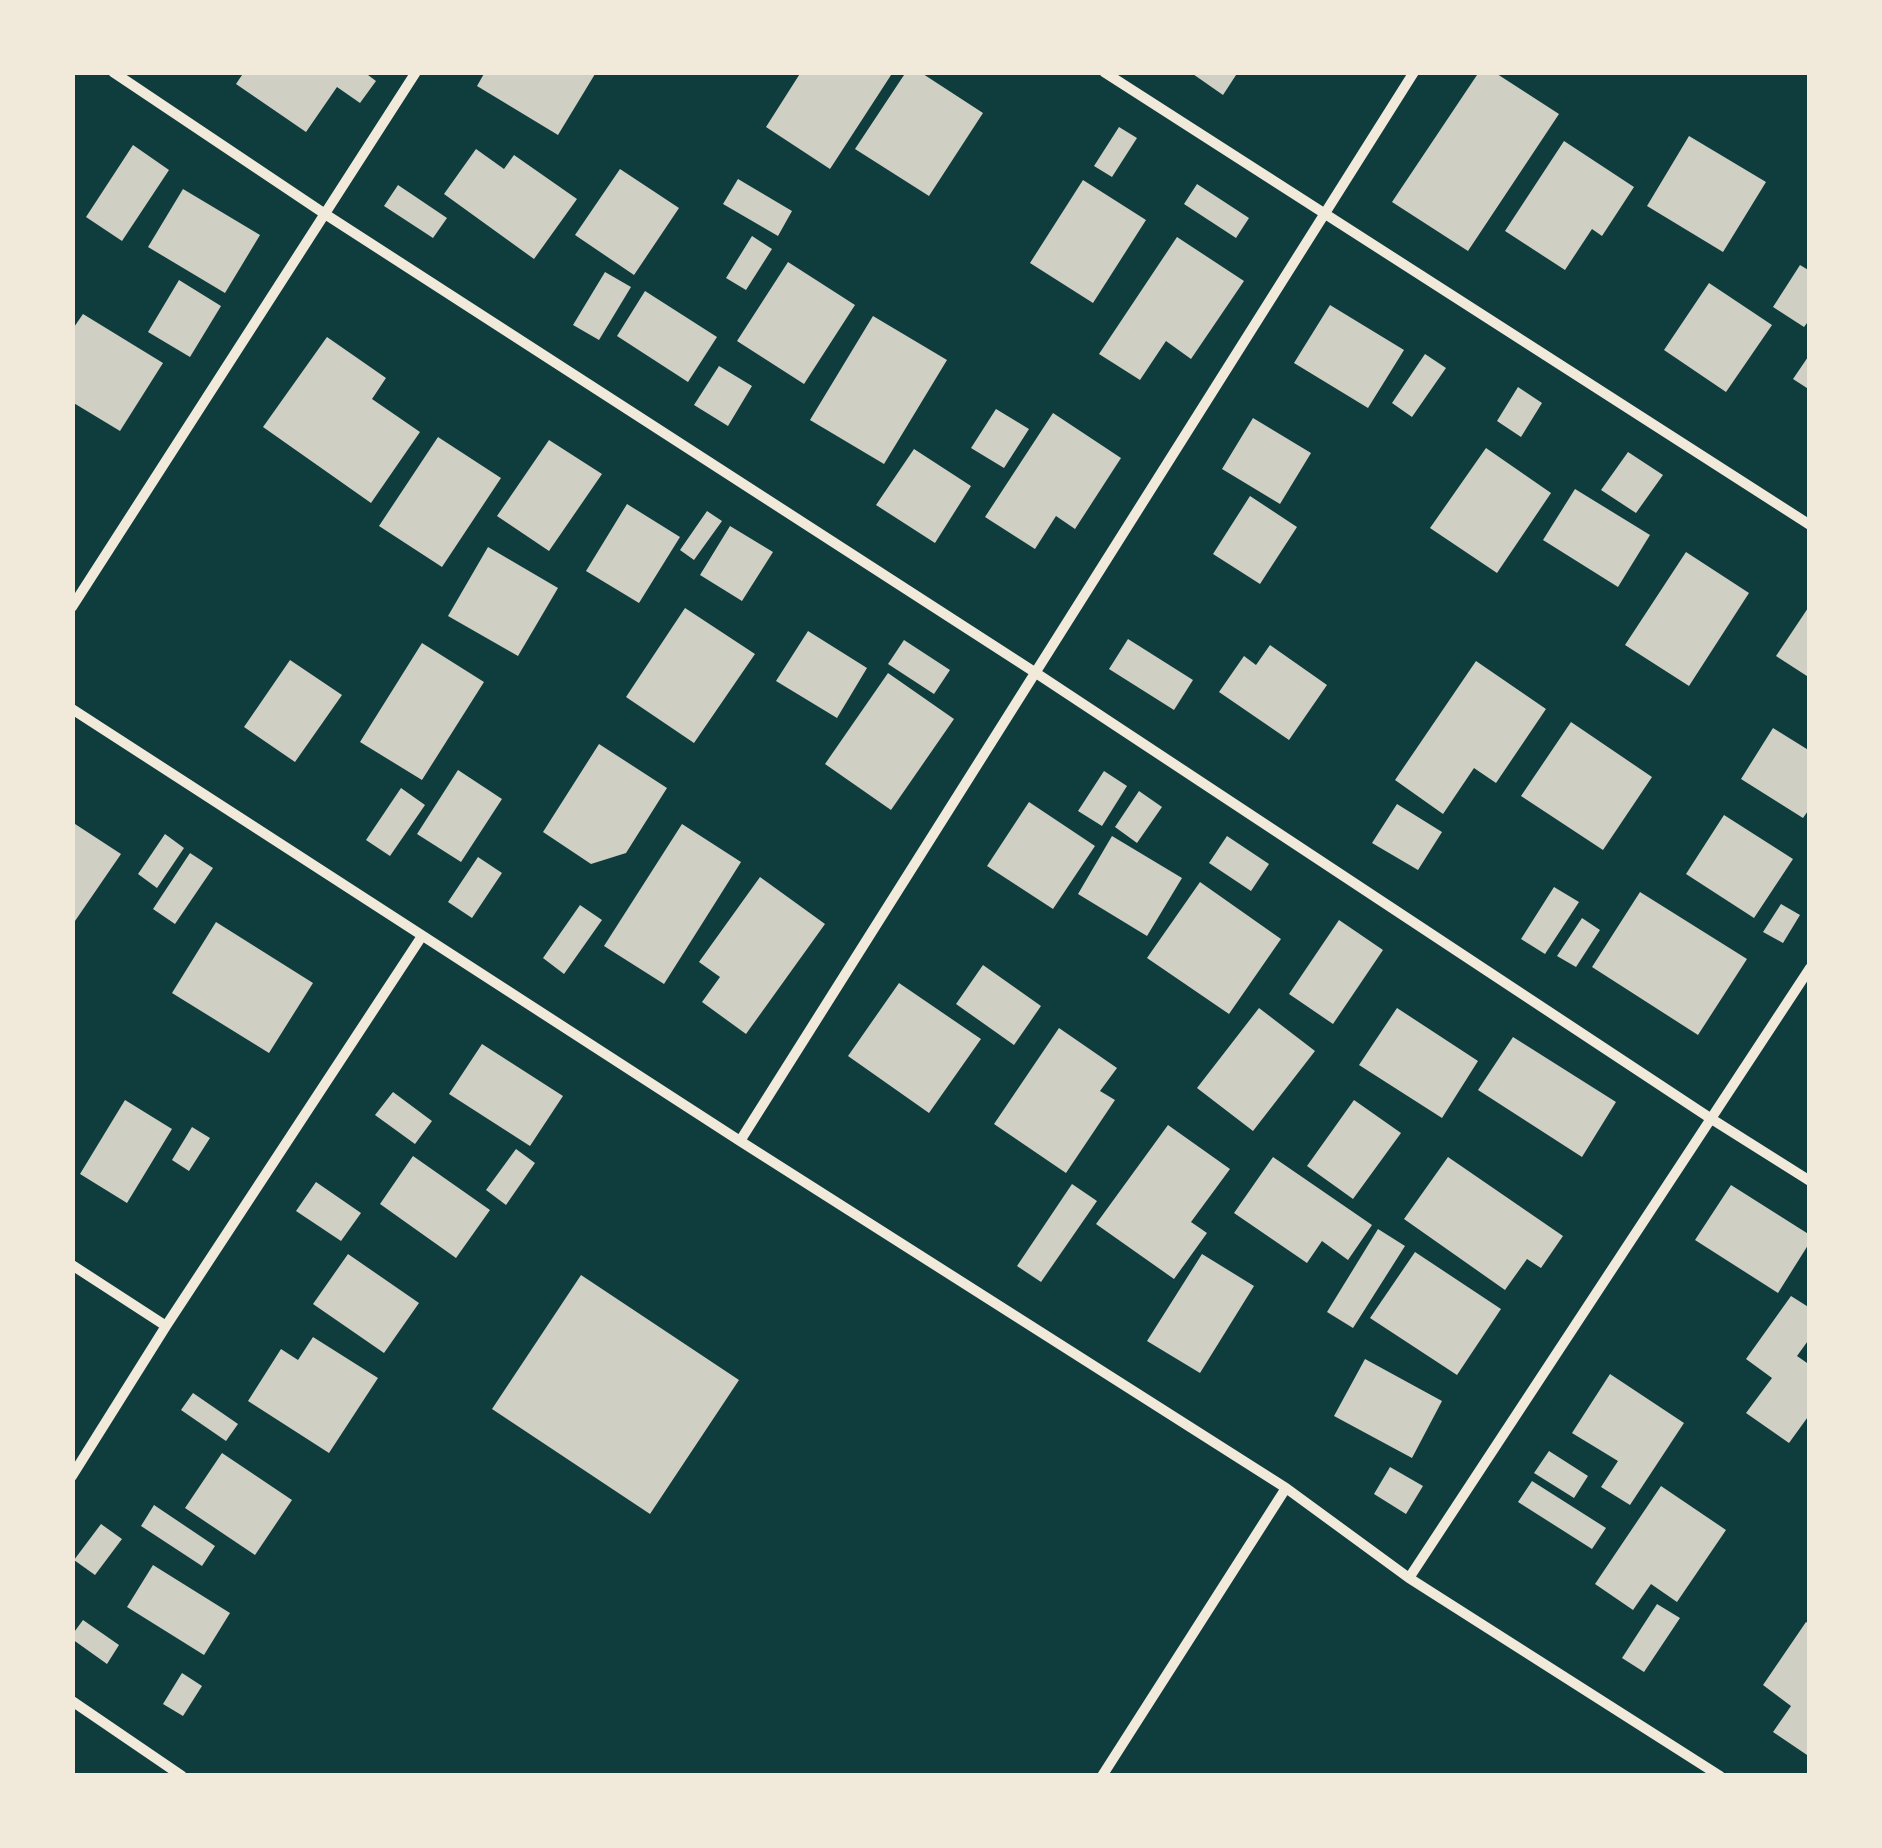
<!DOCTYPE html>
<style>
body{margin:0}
#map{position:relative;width:1882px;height:1848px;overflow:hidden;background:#0f3d3e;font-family:Overpass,sans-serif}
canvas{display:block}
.frame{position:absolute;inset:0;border:75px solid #f1e9da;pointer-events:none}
</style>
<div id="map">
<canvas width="1882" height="1848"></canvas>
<div class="frame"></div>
</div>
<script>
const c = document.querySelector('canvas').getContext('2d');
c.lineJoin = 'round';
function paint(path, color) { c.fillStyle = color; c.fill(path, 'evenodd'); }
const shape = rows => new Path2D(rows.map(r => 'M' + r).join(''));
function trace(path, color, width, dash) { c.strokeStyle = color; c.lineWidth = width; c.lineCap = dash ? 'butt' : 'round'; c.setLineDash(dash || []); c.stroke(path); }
paint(shape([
 [244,72,364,72,376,81,360,103,337,87,306,132,236,84],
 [485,72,592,72,595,74,558,135,477,86],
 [801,72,893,72,830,169,766,127],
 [906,72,920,72,983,113,929,196,855,149],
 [1190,72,1238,72,1223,95],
 [1479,72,1494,72,1559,114,1468,251,1392,202],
 [1119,127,1137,138,1112,177,1094,166],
 [1689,136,1766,182,1723,252,1647,206],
 [1564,141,1634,187,1602,236,1592,229,1565,270,1505,231],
 [133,145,169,170,122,241,86,217],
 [476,149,504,169,514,155,577,199,534,259,444,194],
 [620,169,679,208,634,275,575,235],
 [738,179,792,211,778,236,723,204],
 [1083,180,1146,220,1093,303,1030,263],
 [1197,184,1249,218,1236,238,1184,204],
 [398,185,447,218,433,238,384,206],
 [183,189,260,235,225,293,148,247],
 [752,236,772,249,746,290,726,278],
 [1177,237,1244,281,1191,359,1166,341,1140,380,1099,354],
 [788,262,855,305,804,384,737,341],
 [1800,265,1810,271,1810,319,1804,327,1773,307],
 [605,272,631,287,599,340,573,325],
 [179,280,221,306,190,357,148,332],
 [1709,283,1772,325,1726,392,1664,350],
 [645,291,717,337,688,382,617,336],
 [1330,305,1404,350,1368,408,1294,363],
 [83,314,163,363,120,431,72,402,72,330],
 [873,316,947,360,884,464,810,420],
 [327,337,386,378,372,399,420,432,371,503,263,427],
 [1425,354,1446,368,1412,417,1392,403],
 [1810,354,1810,390,1793,379],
 [719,366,752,386,728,426,694,405],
 [1518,387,1542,403,1521,437,1497,421],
 [996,409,1029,429,1004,468,971,448],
 [1053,413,1121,458,1075,529,1056,516,1035,549,985,517],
 [1253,418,1311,453,1280,504,1222,469],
 [438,437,501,478,442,567,379,526],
 [549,440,602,474,549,551,497,516],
 [1486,448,1551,493,1497,573,1430,528],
 [914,449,971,486,935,543,876,505],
 [1628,452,1663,475,1636,513,1601,490],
 [1575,489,1650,535,1618,587,1543,540],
 [1250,496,1297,527,1260,584,1213,554],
 [627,504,680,537,639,603,586,571],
 [707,511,722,521,694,560,680,550],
 [730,526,773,552,742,601,700,575],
 [488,547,558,588,518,656,448,616],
 [1686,552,1749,593,1689,686,1625,645],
 [1810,605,1810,678,1776,656],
 [685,608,755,654,694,743,626,697],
 [808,631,867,668,837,718,776,681],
 [1128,639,1193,680,1174,710,1109,669],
 [904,640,950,670,934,694,888,664],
 [422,643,484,682,422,780,360,742],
 [1270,645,1327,685,1289,740,1219,692,1244,656,1256,665],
 [290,660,342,695,295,762,244,727],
 [1476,661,1546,709,1496,783,1474,768,1443,814,1395,780],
 [888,673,954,719,891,810,825,764],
 [1571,722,1652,777,1603,850,1521,796],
 [1773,728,1810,751,1810,808,1803,818,1741,779],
 [599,744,667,788,626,853,591,864,543,832],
 [458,770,502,799,461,862,417,834],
 [1104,771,1127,786,1102,826,1078,811],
 [401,788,425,805,390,856,366,840],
 [1139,791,1162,807,1137,843,1115,827],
 [1029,802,1095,846,1053,909,987,866],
 [1397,804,1442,832,1418,870,1372,843],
 [1724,815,1793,859,1754,918,1686,874],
 [72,822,121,854,75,921,72,920],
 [682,824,741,862,664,984,604,946],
 [165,834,184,848,157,888,138,874],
 [1112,836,1182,878,1147,936,1078,894],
 [1227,836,1269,864,1251,891,1209,863],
 [190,853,213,868,175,924,153,909],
 [478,857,502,873,472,918,448,902],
 [760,877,825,924,746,1034,702,1002,720,977,699,962],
 [1200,882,1281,939,1229,1014,1147,958],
 [1554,887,1579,902,1545,954,1521,939],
 [1640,892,1747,959,1698,1035,1592,967],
 [1781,904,1800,915,1783,943,1763,932],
 [580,905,602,920,564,974,543,958],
 [1582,918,1600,930,1576,967,1557,956],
 [1339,920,1383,950,1333,1024,1289,994],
 [216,922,313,983,269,1053,172,993],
 [983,965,1041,1006,1014,1045,956,1004],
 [899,983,981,1039,929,1113,848,1056],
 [1259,1008,1315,1051,1253,1131,1197,1088],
 [1397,1008,1478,1061,1442,1118,1359,1065],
 [1059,1028,1117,1068,1100,1091,1115,1100,1066,1173,994,1124],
 [1513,1037,1616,1102,1582,1157,1478,1090],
 [482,1044,563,1096,530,1146,449,1094],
 [393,1092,432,1121,415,1144,375,1115],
 [125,1100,172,1129,127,1203,80,1174],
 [1354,1100,1401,1133,1353,1199,1307,1166],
 [1168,1125,1230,1169,1191,1222,1207,1233,1174,1279,1096,1224],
 [192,1127,210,1138,189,1171,172,1160],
 [516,1149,535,1163,506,1205,486,1190],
 [413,1156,490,1210,456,1258,380,1204],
 [1273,1157,1372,1225,1348,1260,1322,1241,1307,1263,1234,1213],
 [1448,1157,1563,1236,1541,1268,1527,1259,1505,1290,1404,1219],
 [316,1182,361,1213,341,1241,296,1211],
 [1072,1184,1097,1201,1041,1282,1017,1266],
 [1731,1185,1810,1235,1810,1242,1778,1293,1695,1240],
 [1378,1229,1405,1246,1353,1328,1327,1312],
 [1415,1252,1501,1309,1457,1375,1370,1318],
 [348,1254,419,1303,384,1353,313,1304],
 [1202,1254,1254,1286,1200,1373,1147,1341],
 [581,1275,739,1380,650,1514,492,1409],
 [1791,1296,1810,1308,1810,1338,1797,1356,1810,1365,1810,1414,1789,1443,1746,1413,1772,1378,1746,1359],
 [313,1337,378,1378,329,1453,248,1401,281,1349,298,1360],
 [1365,1359,1442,1401,1412,1458,1334,1416],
 [1610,1374,1684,1423,1630,1505,1601,1487,1618,1461,1572,1433],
 [193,1393,238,1424,226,1441,181,1410],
 [1549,1451,1588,1476,1574,1498,1534,1473],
 [222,1453,292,1500,255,1555,185,1508],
 [1390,1467,1423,1486,1406,1514,1374,1494],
 [1532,1481,1606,1528,1592,1549,1518,1502],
 [1661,1486,1726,1530,1677,1602,1651,1584,1633,1610,1595,1584],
 [154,1505,215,1546,202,1566,141,1526],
 [101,1524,122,1539,95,1575,74,1560],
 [153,1565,230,1613,204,1655,127,1607],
 [1657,1604,1680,1618,1644,1672,1622,1658],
 [83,1620,119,1645,107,1664,72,1639,72,1635],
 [1806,1622,1810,1624,1810,1757,1773,1732,1791,1706,1763,1685],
 [182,1673,202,1686,183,1716,163,1704]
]), '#cfcfc3');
trace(shape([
 [113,72,325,214,1036,673,1710,1118,1810,1181],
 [1104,72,1810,525],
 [72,607,416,72],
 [72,709,740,1141,1286,1488,1409,1578,1720,1776],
 [740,1141,1414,72],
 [72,1265,166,1326],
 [72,1476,166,1326,422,936],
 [1409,1578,1810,968],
 [72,1701,182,1776],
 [1102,1776,1286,1488]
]), '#f1e9da', 10);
</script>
